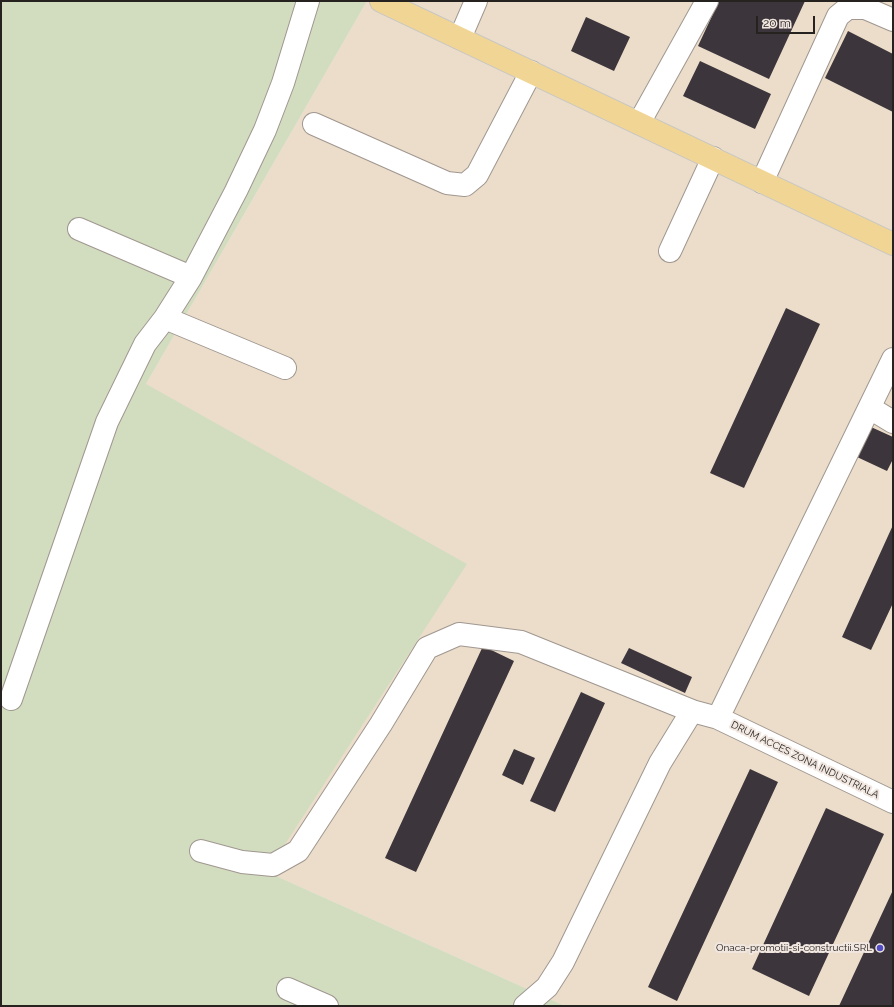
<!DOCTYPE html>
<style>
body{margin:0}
#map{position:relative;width:894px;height:1007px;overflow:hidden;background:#f1e7e0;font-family:Raleway,sans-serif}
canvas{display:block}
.frame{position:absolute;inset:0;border:2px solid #25221f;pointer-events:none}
.scale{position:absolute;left:756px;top:16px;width:59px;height:18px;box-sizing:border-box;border:2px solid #25221f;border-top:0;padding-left:5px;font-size:12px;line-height:14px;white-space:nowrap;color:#25221f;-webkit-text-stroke:3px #f1e7e0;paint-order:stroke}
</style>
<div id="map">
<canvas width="894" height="1007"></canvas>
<div class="frame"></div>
<div class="scale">20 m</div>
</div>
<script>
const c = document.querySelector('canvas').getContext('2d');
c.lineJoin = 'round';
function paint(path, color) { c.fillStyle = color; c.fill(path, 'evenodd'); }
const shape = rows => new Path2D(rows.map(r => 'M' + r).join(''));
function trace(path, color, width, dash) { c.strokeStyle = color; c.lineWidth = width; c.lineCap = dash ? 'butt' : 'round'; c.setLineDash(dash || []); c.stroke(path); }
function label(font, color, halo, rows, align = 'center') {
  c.font = font + ' Raleway,sans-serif'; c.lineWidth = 4; c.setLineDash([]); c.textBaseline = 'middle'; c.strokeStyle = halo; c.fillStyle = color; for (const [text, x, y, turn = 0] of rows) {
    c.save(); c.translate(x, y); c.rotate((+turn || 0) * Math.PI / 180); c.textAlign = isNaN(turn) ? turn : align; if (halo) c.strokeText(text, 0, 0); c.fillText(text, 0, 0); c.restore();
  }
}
paint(shape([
 [367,1,893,1,893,1006,565,1006,267,872,146,384]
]), '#ebddca');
paint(shape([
 [1,1,367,1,146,384,467,564,267,872,565,1006,1,1006]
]), '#d2ddc0');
paint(shape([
 [719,1,805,1,769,79,698,46],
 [586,17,630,37,614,71,571,51],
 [848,31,893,54,893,112,825,78],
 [700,61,771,94,755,129,683,96],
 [786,308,820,324,744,488,710,473],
 [871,427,893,437,893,459,887,471,857,457],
 [893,525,893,603,871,650,842,637],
 [483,646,514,661,416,872,385,858],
 [629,648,692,677,685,693,621,663],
 [581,692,605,703,555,812,530,801],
 [514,749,535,758,523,785,502,775],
 [750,769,778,782,677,1001,648,987],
 [826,808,884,834,809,996,752,969],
 [893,890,893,1006,839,1006]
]), '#3c363c');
const minor = shape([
 [460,38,476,1],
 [639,123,707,1],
 [314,124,447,183,465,185,477,175,531,72],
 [762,182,838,16,848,8,865,8,893,20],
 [79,229,191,277],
 [670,251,713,158],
 [165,318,285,368],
 [870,408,893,422],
 [11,699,107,422,145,344,165,318,191,277,236,191,265,130,283,83,308,1],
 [718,718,893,802],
 [201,851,242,862,273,865,298,851,381,724,427,648,459,634,521,642,692,711],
 [288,989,327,1006],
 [525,1006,547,987,563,962,660,763,692,711,718,718,893,359]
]);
const major = shape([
 [381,1,893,244]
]);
trace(minor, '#a09790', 24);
trace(major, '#c6c6c5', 24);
trace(minor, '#fff', 22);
trace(major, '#f1d595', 22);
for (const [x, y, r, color] of [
 [880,948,4,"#524dc4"]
]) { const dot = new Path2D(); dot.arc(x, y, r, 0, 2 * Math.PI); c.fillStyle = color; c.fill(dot); trace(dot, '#f1e7e0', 1.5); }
label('10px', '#25221f', '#f1e7e0', [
 ["DRUM ACCES ZONA INDUSTRIALA",805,760,26]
]);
label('10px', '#25221f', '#f1e7e0', [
 ["Onaca-promotii-si-constructii.SRL",872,948]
], 'right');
</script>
